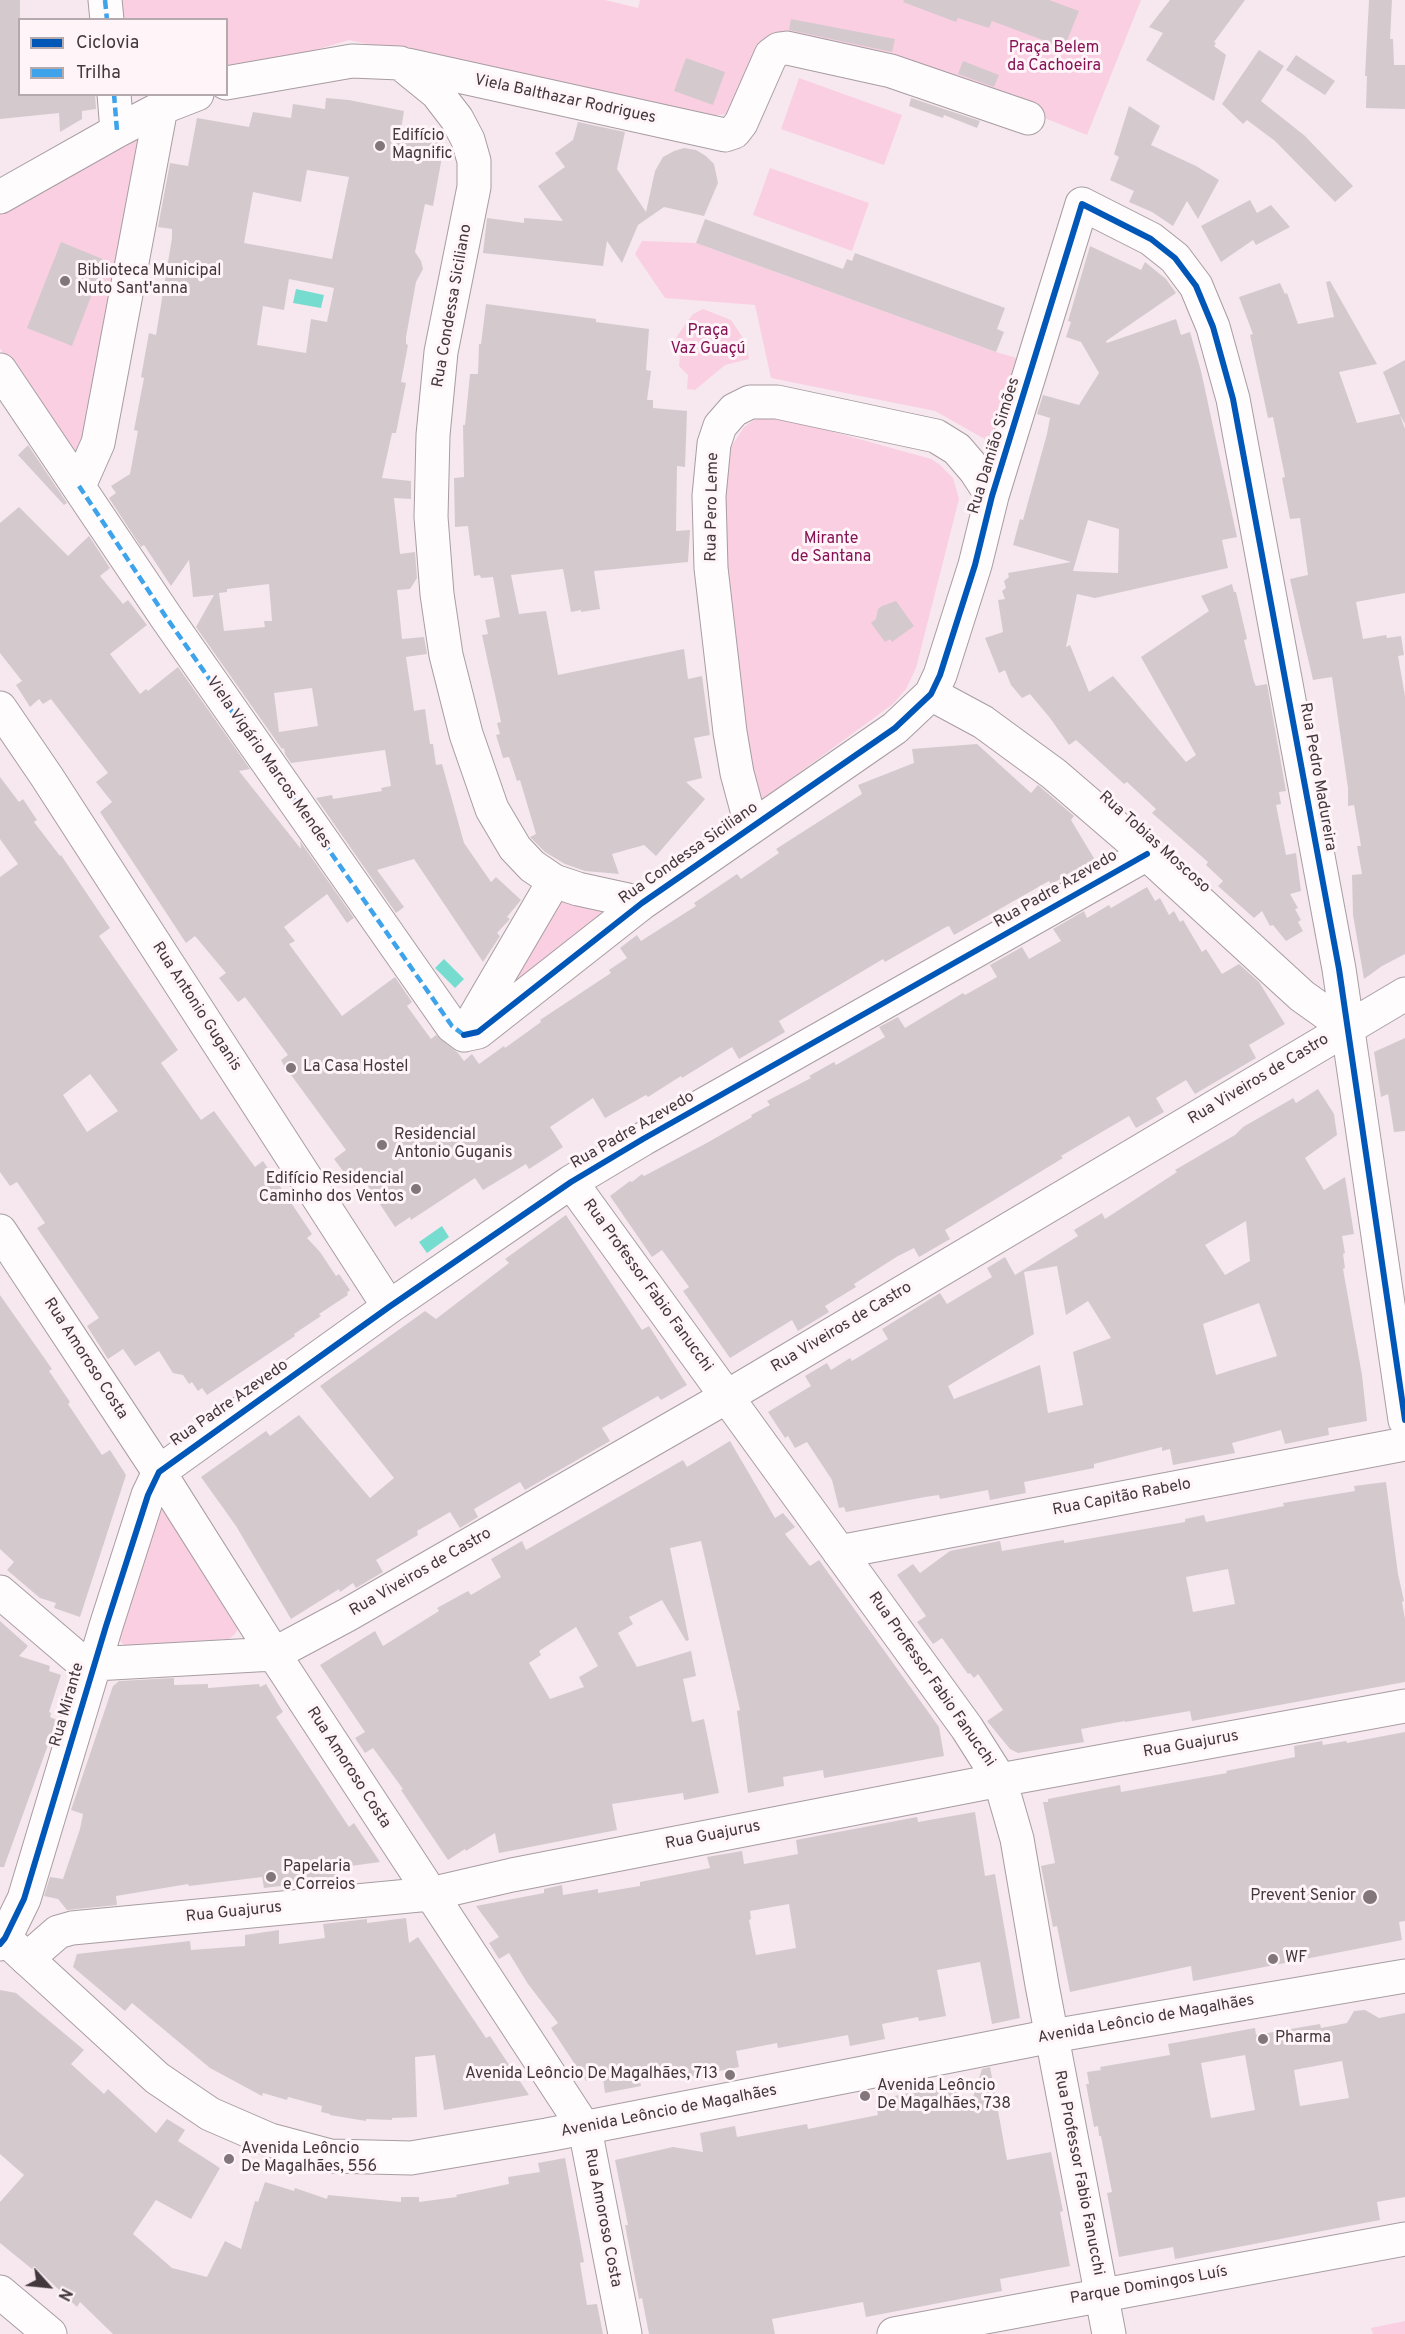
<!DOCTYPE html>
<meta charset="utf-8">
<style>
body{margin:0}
#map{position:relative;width:1405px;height:2334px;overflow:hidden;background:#f6e8ee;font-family:Overpass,sans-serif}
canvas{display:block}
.legend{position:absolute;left:18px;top:18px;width:210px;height:78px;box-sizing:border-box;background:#fff4f8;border:2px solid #b4a9ad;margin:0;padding:8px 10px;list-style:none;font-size:18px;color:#43393d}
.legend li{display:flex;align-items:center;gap:12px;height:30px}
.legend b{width:30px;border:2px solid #b4a9ad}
.north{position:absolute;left:18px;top:2256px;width:60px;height:60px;-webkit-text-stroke:4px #fff4f8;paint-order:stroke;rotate:117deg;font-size:16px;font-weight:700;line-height:24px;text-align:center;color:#43393d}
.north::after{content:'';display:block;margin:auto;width:21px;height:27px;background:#43393d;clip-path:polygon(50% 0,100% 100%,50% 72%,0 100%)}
</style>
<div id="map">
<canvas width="1405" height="2334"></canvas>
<ul class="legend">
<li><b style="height:8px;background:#0057b8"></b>Ciclovia</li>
<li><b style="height:8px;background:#3fa3ec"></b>Trilha</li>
</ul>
<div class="north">N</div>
</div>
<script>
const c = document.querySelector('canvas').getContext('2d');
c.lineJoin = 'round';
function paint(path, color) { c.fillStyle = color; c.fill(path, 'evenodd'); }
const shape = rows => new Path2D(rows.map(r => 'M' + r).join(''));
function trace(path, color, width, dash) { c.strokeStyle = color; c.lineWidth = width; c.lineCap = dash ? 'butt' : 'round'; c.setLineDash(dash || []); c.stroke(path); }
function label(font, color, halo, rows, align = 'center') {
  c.font = font + ' Overpass,sans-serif'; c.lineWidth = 6; c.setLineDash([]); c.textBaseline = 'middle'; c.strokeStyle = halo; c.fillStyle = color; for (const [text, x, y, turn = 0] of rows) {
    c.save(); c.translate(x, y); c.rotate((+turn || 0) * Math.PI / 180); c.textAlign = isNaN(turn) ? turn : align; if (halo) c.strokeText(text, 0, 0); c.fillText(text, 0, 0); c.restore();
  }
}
paint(shape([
 [115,0,605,0,638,8,640,0,1141,0,1087,135,912,65,772,38,736,113,702,117,349,40,227,76,226,20,117,19],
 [799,78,902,115,884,165,781,129],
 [146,123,87,431,76,452,59,448,0,348,0,210],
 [770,168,869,203,852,251,753,215],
 [642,241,696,243,996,352,1017,358,990,442,935,411,771,378,755,305,665,298,635,254],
 [703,309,731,320,747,344,749,359,725,365,695,390,687,389,688,375,679,366,680,354,675,344,677,336,693,314],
 [776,416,931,459,939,464,953,478,959,499,916,668,906,689,893,704,763,799,753,800,716,567,731,447,744,427,754,420],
 [565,892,625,906,489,1007],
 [166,1508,240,1626,235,1634,229,1639,125,1646,117,1638,157,1513],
 [1405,2321,1405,2334,1373,2334,1371,2328]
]), '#facfe2');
paint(shape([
 [296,289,324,295,321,308,293,303],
 [444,959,464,979,455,988,435,968],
 [442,1226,449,1237,427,1253,419,1242]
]), '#77dcd0');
paint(shape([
 [0,0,20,0,20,94,95,94,96,109,82,111,82,119,60,132,59,113,0,119],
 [904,0,1049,0,1079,11,1064,48,992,21,989,28,958,18,956,22,903,2],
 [1170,0,1245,0,1214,42,1216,43,1214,46,1226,55,1214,101,1146,60,1163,33,1149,27],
 [1369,0,1392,0,1390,39,1393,39,1394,65,1405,65,1405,109,1366,108,1367,76,1365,76],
 [791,19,895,39,892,52,789,30],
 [1259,50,1284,66,1261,101,1305,136,1353,186,1335,202,1275,141,1247,120,1243,124,1222,104],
 [1296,55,1335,81,1325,95,1286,70],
 [686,58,725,72,713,105,674,91],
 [963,61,999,75,994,87,958,74],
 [326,98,349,100,404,111,401,130,439,139,436,156,442,157,433,206,425,204,415,252,421,261,423,269,416,282,406,337,406,344,408,345,401,382,406,383,396,433,392,433,382,478,411,481,411,499,394,498,400,554,415,552,417,578,410,589,397,590,402,639,424,637,427,654,406,657,414,711,425,709,430,744,433,744,436,765,442,764,464,843,491,882,496,877,521,900,507,917,510,919,497,933,500,936,483,962,414,859,377,870,404,907,396,913,316,798,332,795,333,799,382,791,381,788,391,786,385,750,291,763,285,754,284,748,282,749,196,627,214,595,193,597,189,560,171,586,144,545,141,547,109,498,116,493,111,486,130,474,138,431,134,430,144,378,141,377,149,333,156,335,172,238,172,229,158,227,170,163,188,166,197,118,249,127,253,112,291,118,293,104,325,109],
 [307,170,349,177,332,259,244,243,253,192,301,202],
 [289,279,334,288,327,322,311,319,306,353,257,345,263,306,284,310],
 [269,584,272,621,264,621,265,627,224,631,219,593,227,592,227,589],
 [312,688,318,726,279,732,274,693],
 [911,98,980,121,977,128,944,115,943,118,909,106],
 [1129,106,1160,126,1151,145,1196,166,1219,180,1198,219,1187,201,1173,226,1152,212,1129,202,1134,191,1110,180,1119,157,1114,154],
 [578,122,625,132,617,169,646,212,655,171,663,157,674,151,684,148,696,150,706,156,714,164,718,183,704,216,664,207,638,225,622,263,607,241,603,266,483,253,487,218,524,223,524,218,563,221,538,186,565,167,555,153,573,140],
 [1250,200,1257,213,1271,205,1290,227,1256,245,1253,240,1221,262,1201,226],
 [705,219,843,269,847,259,852,261,855,253,1005,308,997,329,1004,332,996,352,696,243],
 [61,242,105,260,72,346,27,328],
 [1090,246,1141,270,1145,262,1166,279,1176,293,1106,341,1107,343,1176,319,1181,335,1190,332,1201,371,1237,537,1222,540,1228,568,1095,598,1077,594,1066,647,1070,645,1089,692,1113,676,1186,762,1196,755,1141,657,1209,611,1201,596,1232,584,1234,592,1236,592,1247,639,1244,640,1254,682,1256,686,1267,684,1286,791,1279,792,1281,804,1276,805,1286,855,1296,853,1301,891,1290,894,1298,908,1295,909,1301,920,1298,922,1303,931,1286,941,1273,925,1270,926,1262,911,1254,918,1218,886,1223,881,1206,865,1208,862,1152,813,1156,809,1127,782,1124,784,1076,740,1069,745,1050,718,1030,694,1022,698,1011,685,1005,670,999,673,985,638,1003,632,998,600,1005,599,1002,591,1006,588,1004,581,1009,577,1008,573,1071,562,1013,545,1020,519,1023,520,1047,434,1050,418,1037,414,1043,395,1079,405,1099,373,1081,342,1066,337,1071,322,1068,321],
 [1088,520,1119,529,1118,573,1073,571],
 [1330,281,1377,364,1339,372,1357,423,1400,414,1383,372,1405,360,1405,424,1400,415,1405,429,1405,593,1356,602,1363,639,1386,635,1387,638,1401,636,1404,655,1398,656,1405,696,1405,954,1382,966,1364,979,1353,915,1352,875,1362,874,1357,846,1361,846,1354,805,1348,806,1348,788,1332,677,1313,680,1302,633,1290,579,1308,575,1300,518,1290,519,1282,478,1285,477,1273,417,1268,418,1250,335,1253,334,1239,297,1280,283,1285,294,1287,293,1298,324,1334,317,1326,282],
 [486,304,596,319,596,322,649,329,646,370,651,371,647,400,653,400,653,408,687,411,685,467,677,466,676,531,690,530,688,562,594,571,600,609,581,612,581,610,571,612,563,569,511,575,519,614,546,611,558,675,684,649,688,679,702,676,710,735,694,738,702,778,686,782,705,799,656,856,644,845,612,854,619,874,585,871,565,864,545,852,530,837,536,834,520,780,517,781,509,757,503,758,496,735,500,734,497,723,501,722,482,635,488,634,485,620,500,617,493,577,481,578,480,575,474,576,468,526,455,527,454,478,464,477,463,425,465,425,470,374,478,374,479,344,481,344],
 [28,445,67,503,64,505,18,455],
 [19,507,68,556,89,536,110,568,100,576,123,604,128,600,147,625,110,654,140,694,146,689,148,691,178,667,250,769,239,771,301,849,300,841,354,918,347,923,327,894,284,927,295,941,289,944,342,1016,395,977,412,1002,407,1006,431,1039,436,1035,458,1053,464,1061,472,1054,479,1064,504,1046,505,1048,541,1022,540,1020,611,973,609,970,627,958,620,948,637,935,641,941,696,906,694,903,737,874,741,879,779,853,776,849,862,794,858,785,914,763,912,749,977,744,1031,793,1038,785,1074,816,1071,820,1095,860,1051,884,1049,881,954,935,949,926,946,927,885,962,883,959,779,1021,785,1032,739,1059,732,1047,682,1078,681,1076,648,1097,646,1095,605,1118,593,1098,550,1127,563,1147,529,1169,526,1164,483,1190,475,1178,411,1220,410,1217,395,1227,364,1180,355,1187,334,1159,346,1150,283,1064,281,1060,288,1055,245,997,238,1002,219,978,226,973,195,936,186,943,100,812,112,802,96,782,108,773,51,699,43,704,39,699,30,707,16,685,22,681,0,653,0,523],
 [896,601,914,626,892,642,890,639,885,642,871,623,876,619,878,609,882,606],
 [0,777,19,802,23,799,37,820,34,822,60,856,61,855,110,928,99,936,178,1050,161,1063,201,1120,214,1111,255,1167,263,1161,312,1234,307,1238,320,1252,336,1276,339,1274,350,1290,347,1293,348,1295,319,1314,321,1316,294,1334,295,1336,207,1395,202,1388,198,1391,192,1382,189,1384,183,1375,173,1373,159,1351,135,1366,123,1349,108,1359,87,1326,99,1318,37,1228,45,1223,17,1182,10,1186,0,1172,0,877,18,864,0,839],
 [90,1074,118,1111,87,1132,63,1095],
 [1147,887,1155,901,1160,898,1169,915,1174,911,1180,922,1183,920,1202,952,1206,949,1222,974,1239,964,1259,982,1285,1024,1249,1045,1256,1058,1195,1094,1186,1080,1156,1098,1164,1112,1136,1128,1129,1116,1061,1156,1063,1158,945,1230,950,1239,919,1257,914,1248,898,1256,854,1284,856,1287,825,1306,829,1312,798,1331,792,1320,730,1358,683,1291,689,1287,662,1250,652,1257,610,1196,630,1181,632,1182,642,1174,644,1176,705,1144,752,1117,751,1115,770,1105,767,1101,811,1078,809,1076,834,1062,836,1065,885,1037,879,1027,898,1017,905,1028,963,993,965,995,997,977,990,965,1022,947,1029,959,1061,941,1053,929,1084,911,1087,918,1109,905,1111,908],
 [1405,1038,1405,1131,1394,1132,1388,1094,1381,1097,1374,1052],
 [1318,1089,1334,1114,1337,1135,1305,1158,1324,1190,1345,1177,1354,1234,1342,1236,1345,1253,1343,1254,1345,1268,1343,1269,1362,1375,1367,1421,1328,1428,1329,1435,1285,1444,1281,1430,1232,1443,1235,1453,1173,1465,1170,1449,1162,1451,1162,1447,1094,1464,1094,1468,1024,1482,1026,1493,990,1500,988,1490,940,1499,939,1495,925,1497,846,1512,844,1507,839,1508,832,1480,807,1442,795,1448,788,1436,785,1438,768,1412,811,1386,805,1376,827,1363,831,1370,850,1358,852,1361,888,1339,882,1329,940,1293,947,1304,992,1277,987,1268,1005,1257,1015,1275,1078,1236,1074,1230,1102,1213,1105,1219,1177,1172,1175,1170,1235,1135,1243,1127,1290,1100,1293,1098,1296,1103],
 [1246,1221,1250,1261,1225,1275,1205,1245],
 [1057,1266,1066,1315,1088,1301,1111,1338,1073,1352,1083,1405,1048,1413,1040,1365,954,1399,948,1386,1034,1334,1024,1272],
 [1259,1303,1277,1356,1216,1375,1203,1324],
 [566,1215,642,1330,649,1326,687,1385,661,1400,658,1396,602,1428,610,1441,525,1490,520,1482,474,1509,478,1517,460,1528,450,1512,417,1531,418,1535,376,1560,383,1572,356,1588,353,1583,340,1592,339,1589,291,1619,236,1526,201,1477,266,1431,270,1436,299,1415,370,1498,394,1478,320,1386,425,1311,436,1319,509,1263,505,1259],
 [0,1295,52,1369,49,1371,70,1402,68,1404,102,1455,110,1450,126,1475,80,1617,54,1608,56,1603,40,1598,7,1570,14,1562,0,1549],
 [730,1441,775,1518,783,1513,795,1527,785,1534,810,1566,819,1560,939,1727,944,1756,824,1778,823,1770,783,1777,784,1786,748,1793,737,1711,740,1710,701,1541,670,1548,689,1640,686,1641,662,1600,629,1617,633,1624,618,1633,637,1667,691,1651,696,1676,683,1679,692,1722,704,1719,719,1793,684,1800,683,1793,612,1804,617,1830,499,1853,495,1833,466,1851,465,1849,448,1860,401,1790,403,1789,373,1748,365,1753,355,1738,365,1732,320,1665,375,1631,383,1646,439,1611,437,1608,468,1591,471,1595,501,1577,491,1559,522,1541,526,1550,683,1460,687,1467],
 [576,1627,598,1666,579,1677,584,1687,550,1699,529,1663,541,1655,539,1651],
 [1386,1482,1398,1574,1404,1601,1402,1602,1405,1619,1405,1682,1192,1721,1190,1711,1125,1722,1125,1721,1081,1729,1084,1742,1018,1753,1010,1749,987,1721,1003,1710,978,1674,974,1678,970,1673,968,1674,942,1638,933,1644,917,1622,926,1616,897,1575,913,1564,920,1573,950,1551,1000,1541,1002,1551,1064,1540,1064,1543,1185,1522,1185,1519,1204,1515,1206,1522,1284,1506,1283,1503,1355,1491,1354,1486],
 [1228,1569,1235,1604,1193,1612,1186,1577],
 [0,1621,28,1646,19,1656,50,1666,49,1671,61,1675,49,1712,51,1713,50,1717,57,1720,4,1867,0,1867],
 [174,1678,174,1685,208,1684,208,1688,259,1684,260,1687,266,1684,283,1712,276,1717,349,1827,354,1823,380,1862,336,1868,337,1879,264,1888,262,1877,189,1886,188,1884,116,1896,117,1905,67,1910,58,1899,44,1896,50,1877,63,1879,80,1829,83,1814,71,1810,113,1686,119,1681],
 [1405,1732,1405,1921,1399,1922,1402,1940,1193,1981,1191,1966,1070,1992,1057,1926,1053,1927,1041,1866,1055,1863,1043,1802,1048,1802,1048,1799,1120,1785,1121,1792,1227,1773,1226,1771,1295,1757,1294,1746,1322,1741,1323,1745,1346,1741,1347,1743],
 [975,1812,985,1876,995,1874,1020,2018,992,2024,980,1962,937,1970,946,2016,919,2021,918,2017,882,2024,885,2039,850,2046,848,2035,778,2048,777,2043,736,2051,739,2067,684,2078,682,2068,639,2077,641,2086,605,2093,603,2078,586,2081,551,2028,558,2023,528,1984,509,1953,499,1959,489,1943,499,1937,476,1906,544,1893,544,1889,562,1885,563,1895,598,1889,598,1893,640,1886,640,1882,710,1868,707,1857,742,1851,744,1864,798,1854,796,1840,917,1817,918,1822],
 [789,1904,796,1948,756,1955,749,1920,751,1919,750,1911],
 [406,1918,409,1943,418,1937,486,2038,490,2036,529,2095,444,2110,435,2055,415,2057,417,2117,392,2118,392,2120,366,2119,366,2121,330,2115,330,2114,321,2112,322,2106,288,2097,287,2100,263,2093,262,2096,210,2068,132,2003,125,2011,73,1967,77,1954,190,1941,191,1950,245,1946,245,1935,279,1930,279,1944,325,1938,323,1924,367,1919,367,1923],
 [0,1990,16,1993,84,2050,71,2064,104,2094,108,2089,156,2133,167,2119,185,2130,178,2141,220,2168,191,2219,156,2200,133,2234,172,2268,207,2277,225,2241,241,2249,255,2201,258,2202,265,2182,294,2191,295,2188,327,2199,328,2195,401,2202,401,2197,419,2197,419,2202,457,2197,456,2195,509,2184,508,2177,540,2172,538,2163,565,2158,584,2262,580,2263,587,2305,597,2304,603,2334,113,2334,80,2302,77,2307,34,2266,32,2269,0,2243,0,2202,24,2175,0,2154],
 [1365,2010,1379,2018,1405,2013,1405,2197,1377,2202,1380,2220,1175,2259,1173,2247,1119,2257,1107,2193,1112,2192,1101,2136,1099,2136,1098,2126,1094,2127,1086,2084,1089,2084,1087,2072,1101,2070,1100,2067,1170,2055,1168,2044,1255,2028,1256,2035,1320,2024,1321,2028,1347,2023,1354,2011],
 [1245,2055,1255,2110,1211,2118,1201,2063],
 [1342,2061,1349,2098,1300,2106,1294,2070],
 [990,2067,1007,2160,1051,2152,1063,2211,1060,2212,1070,2266,1000,2279,1002,2291,866,2317,863,2302,772,2319,775,2334,649,2334,642,2298,639,2299,625,2225,628,2225,615,2160,673,2147,703,2152,700,2133,735,2126,737,2137,807,2124,808,2129,878,2115,875,2100,943,2086,972,2100,982,2069]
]), '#d4cace');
const minor = shape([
 [105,0,107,20],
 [408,65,725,135,734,132,741,123,771,55,779,49,787,48,891,71,1028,118],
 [226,83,352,61,400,63,437,93,457,119,468,140,474,161,474,187,441,352,433,435,431,517,437,594,446,655,466,734,492,809,515,848,532,866,554,881,578,889,642,903],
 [114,94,117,131],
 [0,197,117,131,161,108,197,94],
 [0,370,166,617,452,1026,464,1035],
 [79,486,98,443,161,108],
 [931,694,983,722,1054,774,1147,854,1302,996,1347,1028],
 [0,708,47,777,389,1307],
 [751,825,737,773,730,732,711,568,709,496,714,444,720,426,734,410,750,402,777,402,936,436,957,449,975,470,992,496],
 [464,1035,478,1032,642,903,895,728,931,694,940,675,975,565,992,496,1082,204,1151,239,1175,258,1196,286,1213,327,1233,399,1339,969,1405,1420],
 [464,1035,554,881],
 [571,1182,967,1728,1000,1780,1017,1839,1042,1985,1109,2334],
 [0,1231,159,1472,274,1654,585,2129,625,2334],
 [839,1552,1405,1444],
 [0,1592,76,1657,94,1664,274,1654,347,1615,728,1396,1405,994],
 [0,1944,5,1938,24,1899,106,1626,148,1495,159,1472,389,1307,571,1182,643,1139,1147,854],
 [27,1959,58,1932,72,1928,430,1894,512,1875,1000,1780,1405,1706],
 [0,2292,50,2334],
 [894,2334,1405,2239]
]);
const major = shape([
 [0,1934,157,2078,210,2114,270,2140,330,2156,411,2158,547,2135,1052,2036,1405,1976]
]);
trace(minor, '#a79da2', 35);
trace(major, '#a79da2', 35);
trace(minor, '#fefcfc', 33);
trace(major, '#fefcfc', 33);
trace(shape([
 [105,0,107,20],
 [114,94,117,131],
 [79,486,166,617,452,1026,464,1035]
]), '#3fa3ec', 4.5, [9, 4.5]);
trace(shape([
 [464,1035,478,1032,642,903,895,728,931,694,940,675,975,565,992,496,1082,204,1151,239,1175,258,1196,286,1213,327,1233,399,1339,969,1405,1420],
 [0,1944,5,1938,24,1899,106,1626,148,1495,159,1472,389,1307,571,1182,643,1139,1147,854]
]), '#0057b8', 6);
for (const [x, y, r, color] of [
 [380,146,6,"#82767b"],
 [65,281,6,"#82767b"],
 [291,1068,6,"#82767b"],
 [382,1145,6,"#82767b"],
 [416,1189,6,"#82767b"],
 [271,1877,6,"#82767b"],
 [1370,1897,8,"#82767b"],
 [1273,1959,6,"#82767b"],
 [1263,2039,6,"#82767b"],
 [730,2075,6,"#82767b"],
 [865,2096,6,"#82767b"],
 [229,2159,6,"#82767b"]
]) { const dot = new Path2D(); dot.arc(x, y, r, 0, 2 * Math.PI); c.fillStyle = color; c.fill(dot); trace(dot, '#fff4f8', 2); }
label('16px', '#841255', '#fff4f8', [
 ["Praça Belem",1054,49],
 ["da Cachoeira",1054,67],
 ["Praça",708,332],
 ["Vaz Guaçú",708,350],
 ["Mirante",831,540],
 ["de Santana",831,558]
]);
label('16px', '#43393d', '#fff4f8', [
 ["Viela Balthazar Rodrigues",565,100,12],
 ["Rua Condessa Siciliano",453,306,-80],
 ["Rua Damião Simões",995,446,-73],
 ["Rua Pero Leme",713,507,-89],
 ["Viela Vigário Marcos Mendes",268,763,55],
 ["Rua Pedro Madureira",1317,777,80],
 ["Rua Tobias Moscoso",1154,843,42],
 ["Rua Condessa Siciliano",689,854,-35],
 ["Rua Padre Azevedo",1056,890,-30],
 ["Rua Antonio Guganis",196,1007,57],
 ["Rua Viveiros de Castro",1259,1080,-31],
 ["Rua Padre Azevedo",633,1131,-30],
 ["Rua Professor Fabio Fanucchi",647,1286,54],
 ["Rua Viveiros de Castro",842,1328,-31],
 ["Rua Amoroso Costa",85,1359,57],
 ["Rua Padre Azevedo",230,1404,-35],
 ["Rua Capitão Rabelo",1122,1498,-11],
 ["Rua Viveiros de Castro",421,1573,-30],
 ["Rua Professor Fabio Fanucchi",931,1680,55],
 ["Rua Mirante",68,1705,-74],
 ["Rua Guajurus",1191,1745,-10],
 ["Rua Amoroso Costa",348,1768,57],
 ["Rua Guajurus",713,1836,-11],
 ["Rua Guajurus",234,1913,-6],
 ["Avenida Leôncio de Magalhães",1146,2020,-10],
 ["Avenida Leôncio de Magalhães",669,2112,-11],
 ["Rua Professor Fabio Fanucchi",1078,2173,79],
 ["Rua Amoroso Costa",602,2218,79],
 ["Parque Domingos Luís",1149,2286,-10]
]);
label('16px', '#43393d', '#fff4f8', [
 ["Edifício",392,137],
 ["Magnific",392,155],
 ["Biblioteca Municipal",77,272],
 ["Nuto Sant'anna",77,290],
 ["La Casa Hostel",303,1068],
 ["Residencial",394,1136],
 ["Antonio Guganis",394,1154],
 ["Edifício Residencial",404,1180,"right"],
 ["Caminho dos Ventos",404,1198,"right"],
 ["Papelaria",283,1868],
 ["e Correios",283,1886],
 ["Prevent Senior",1356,1897,"right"],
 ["WF",1285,1959],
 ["Pharma",1275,2039],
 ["Avenida Leôncio De Magalhães, 713",718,2075,"right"],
 ["Avenida Leôncio",877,2087],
 ["De Magalhães, 738",877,2105],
 ["Avenida Leôncio",241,2150],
 ["De Magalhães, 556",241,2168]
], 'left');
</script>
